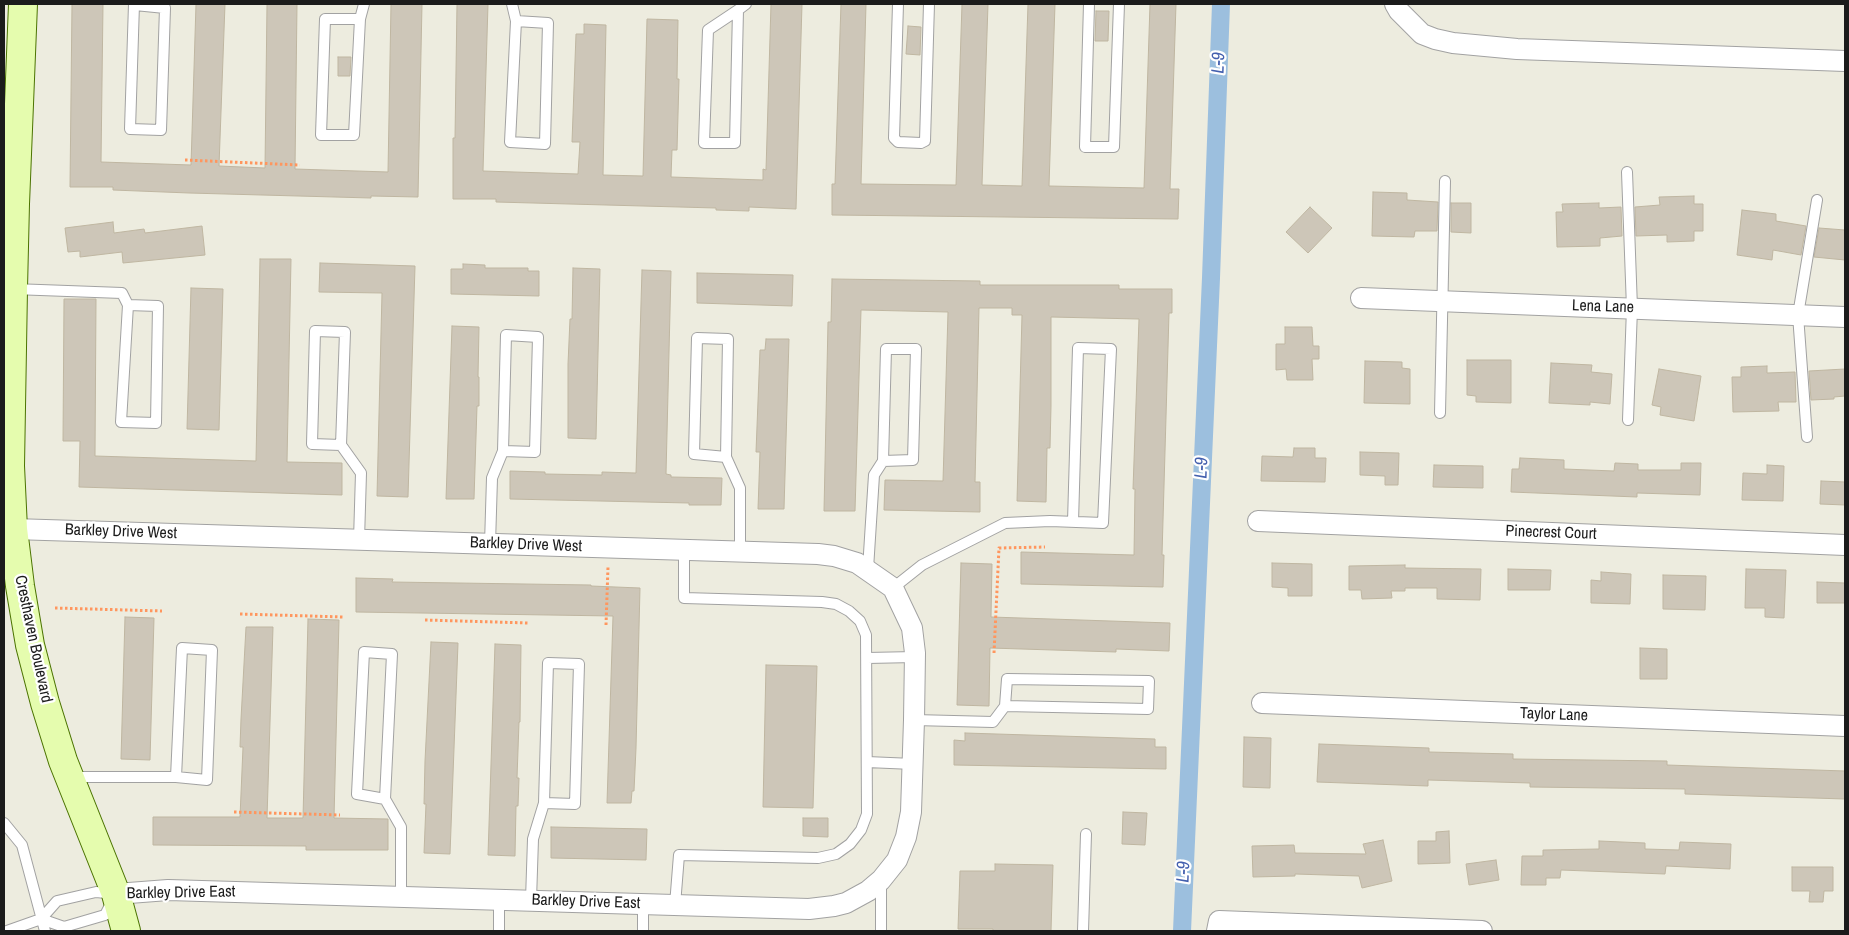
<!DOCTYPE html>
<style>
body{margin:0}
#map{position:relative;width:1849px;height:935px;overflow:hidden;background:#edecdf;font-family:"Archivo Narrow",sans-serif}
canvas{display:block}
.frame{position:absolute;inset:0;border:5px solid #1b1b1b;pointer-events:none}
</style>
<div id="map">
<canvas width="1849" height="935"></canvas>
<div class="frame"></div>
</div>
<script>
const c = document.querySelector('canvas').getContext('2d');
c.lineJoin = 'round';
const shape = rows => new Path2D(rows.map(r => 'M' + r).join(''));
function trace(path, color, width, dash) { c.strokeStyle = color; c.lineWidth = width; c.lineCap = dash ? 'butt' : 'round'; c.setLineDash(dash || []); c.stroke(path); }
function paint(path, color) { c.fillStyle = color; c.fill(path, 'evenodd'); }
function label(font, color, halo, rows, align = 'center') {
  c.font = font + ' "Archivo Narrow",sans-serif'; c.lineWidth = 4.5; c.setLineDash([]); c.textBaseline = 'middle'; c.strokeStyle = halo; c.fillStyle = color; for (const [text, x, y, turn = 0] of rows) {
    c.save(); c.translate(x, y); c.rotate((+turn || 0) * Math.PI / 180); c.textAlign = isNaN(turn) ? turn : align; if (halo) c.strokeText(text, 0, 0); c.fillText(text, 0, 0); c.restore();
  }
}
trace(shape([
 [1182,931,1211,278,1221,4]
]), '#9cbfde', 18);
const building = shape([
 [72,4,103,4,101,162,191,165,196,4,225,4,219,166,265,168,267,4,297,4,295,169,388,172,391,4,422,4,418,197,371,196,371,198,189,193,113,190,113,187,70,187,72,4],
 [457,4,488,4,483,171,578,174,580,142,572,142,576,34,584,34,584,24,606,25,603,175,643,176,647,19,678,20,677,79,679,79,677,150,672,150,671,177,763,180,763,169,766,170,771,4,802,4,796,209,749,207,749,211,716,210,716,208,496,202,496,199,453,199,453,138,455,138,457,4],
 [841,4,866,4,861,184,956,185,962,4,988,4,982,185,1022,186,1028,4,1055,4,1049,186,1144,188,1150,4,1176,4,1170,189,1179,189,1178,219,832,215,832,184,835,184,841,4],
 [1096,11,1109,11,1108,41,1095,41,1096,11],
 [908,26,921,27,920,55,906,54,908,26],
 [338,57,351,57,350,76,338,76,338,57],
 [1373,192,1407,193,1407,200,1438,202,1437,231,1415,231,1414,237,1372,236,1373,192],
 [1694,196,1694,204,1703,204,1703,231,1694,231,1694,241,1667,242,1667,235,1636,236,1635,207,1660,205,1659,197,1694,196],
 [1451,203,1471,203,1471,233,1451,232,1451,203],
 [1599,203,1599,208,1621,207,1622,236,1600,238,1600,246,1557,247,1556,212,1563,212,1562,204,1599,203],
 [1310,207,1332,228,1308,253,1286,232,1310,207],
 [1742,210,1776,214,1776,221,1806,226,1801,255,1773,250,1772,260,1737,255,1742,210],
 [113,222,114,233,144,229,145,233,202,226,205,255,123,263,122,252,80,257,80,251,68,252,65,228,113,222],
 [1819,228,1845,230,1845,260,1814,257,1819,228],
 [260,259,291,259,287,462,342,463,342,495,79,487,80,441,63,441,64,299,96,299,95,456,256,461,260,259],
 [320,263,415,266,408,497,377,496,382,293,319,292,320,263],
 [463,264,485,265,485,268,528,268,528,271,539,271,539,296,451,294,451,269,463,269,463,264],
 [573,268,600,269,596,439,568,438,568,364,570,319,572,319,573,268],
 [642,270,671,271,666,474,671,475,671,477,722,478,721,505,689,505,689,503,510,499,510,471,545,472,545,474,602,475,602,472,636,473,642,270],
 [697,273,793,275,792,306,697,303,697,273],
 [832,279,980,281,980,285,1119,285,1119,289,1172,289,1172,313,1169,313,1162,555,1164,555,1163,587,1021,584,1021,552,1134,555,1135,489,1133,489,1139,319,1051,317,1051,406,1050,448,1047,448,1046,502,1017,501,1022,315,1012,315,1012,308,979,308,975,482,980,482,980,512,884,510,885,480,943,481,948,312,861,310,855,511,824,511,828,322,831,322,832,279],
 [191,288,223,289,219,430,187,429,191,288],
 [452,326,479,327,478,377,479,377,479,406,477,406,474,499,446,499,452,326],
 [1285,327,1312,327,1313,346,1319,346,1319,359,1312,359,1313,380,1287,380,1286,369,1276,370,1276,344,1285,344,1285,327],
 [766,339,789,339,784,509,758,509,760,452,756,452,760,350,765,350,766,339],
 [1467,360,1511,360,1511,403,1476,402,1476,396,1467,395,1467,360],
 [1365,361,1402,362,1402,368,1410,369,1410,404,1364,403,1365,361],
 [1551,363,1592,365,1591,372,1612,374,1610,404,1590,402,1590,405,1549,403,1551,363],
 [1767,366,1767,373,1795,372,1796,402,1778,402,1779,411,1733,412,1732,377,1741,377,1741,367,1767,366],
 [1659,369,1701,376,1694,421,1660,415,1661,407,1652,405,1659,369],
 [1845,369,1845,396,1834,397,1834,399,1811,400,1809,371,1845,369],
 [1294,448,1315,448,1315,458,1326,458,1325,482,1261,481,1262,456,1293,457,1294,448],
 [1360,452,1399,453,1398,485,1385,485,1385,476,1360,475,1360,452],
 [1520,458,1564,460,1564,469,1614,471,1615,463,1638,464,1638,470,1681,470,1681,463,1701,463,1700,495,1637,493,1637,497,1511,492,1512,469,1519,469,1520,458],
 [1434,465,1483,466,1483,488,1433,487,1434,465],
 [1767,465,1784,466,1783,501,1742,500,1743,473,1767,474,1767,465],
 [1821,481,1845,482,1845,505,1820,504,1821,481],
 [961,563,992,564,991,617,1170,623,1169,651,1116,649,1116,652,990,648,989,706,957,705,961,563],
 [1272,563,1312,564,1312,596,1288,596,1288,588,1272,587,1272,563],
 [1405,565,1405,568,1481,569,1480,600,1437,599,1437,588,1405,588,1405,591,1391,591,1392,598,1362,599,1361,590,1349,590,1349,566,1405,565],
 [1508,569,1551,570,1550,590,1508,590,1508,569],
 [1746,569,1786,570,1784,618,1765,617,1765,608,1745,608,1746,569],
 [1601,572,1631,574,1630,604,1591,603,1591,580,1601,581,1601,572],
 [1663,575,1706,576,1705,610,1663,609,1663,575],
 [356,578,393,579,392,582,591,585,591,586,640,588,636,748,634,791,632,791,631,803,607,803,613,616,356,612,356,578],
 [1817,582,1845,583,1845,603,1817,603,1817,582],
 [125,617,154,618,150,760,121,759,125,617],
 [308,619,339,620,334,818,388,819,388,850,306,850,306,846,153,845,153,817,240,817,243,747,240,747,241,719,246,627,273,627,267,818,303,818,308,619],
 [431,642,458,643,450,854,424,853,426,804,424,804,425,761,431,642],
 [495,644,521,645,520,722,519,722,517,778,519,778,518,806,516,806,515,856,488,855,495,644],
 [1640,648,1667,649,1667,679,1640,679,1640,648],
 [766,665,817,666,813,808,763,807,766,665],
 [965,733,1155,739,1155,747,1166,747,1166,769,954,765,954,740,965,741,965,733],
 [1244,737,1271,738,1270,788,1243,787,1244,737],
 [1319,744,1429,748,1429,752,1513,754,1513,759,1667,761,1667,765,1845,771,1845,799,1685,794,1685,789,1530,787,1530,783,1428,780,1428,786,1317,782,1319,744],
 [1123,812,1147,813,1145,845,1122,844,1123,812],
 [803,818,828,818,828,837,803,836,803,818],
 [551,827,647,829,646,860,551,858,551,827],
 [1449,831,1450,863,1418,864,1418,841,1436,841,1436,832,1449,831],
 [1383,840,1392,881,1362,888,1359,876,1295,874,1295,876,1253,877,1252,846,1294,845,1295,853,1366,854,1363,844,1383,840],
 [1599,841,1645,843,1645,849,1679,850,1680,842,1731,844,1730,869,1666,866,1665,874,1561,870,1560,878,1546,878,1546,885,1521,885,1522,856,1543,856,1543,850,1599,849,1599,841],
 [1496,860,1499,880,1469,885,1466,864,1496,860],
 [995,864,1053,865,1051,931,993,931,993,929,958,929,960,871,995,871,995,864],
 [1792,867,1833,867,1833,891,1824,891,1823,902,1809,902,1810,891,1792,891,1792,867]
]);
paint(building, '#cdc6b8');
trace(building, '#bfb6a1', 1);
const lane = shape([
 [134,4,130,129,161,130,165,8,135,5],
 [512,4,516,21,510,142,545,144,548,23,516,21],
 [898,4,894,138,898,142,921,143,925,141,929,4],
 [1089,4,1085,147,1114,147,1119,4],
 [738,10,735,143,704,143,708,30,738,10,746,4],
 [360,19,325,19,321,135,354,135,360,19,364,4],
 [1627,172,1632,308,1628,420],
 [13,289,122,293,128,305,121,422,156,423,158,306,128,305],
 [1440,413,1445,181],
 [1807,437,1798,315,1817,200],
 [341,445,312,444,315,331,345,332,341,445,361,473,359,540],
 [726,457,694,454,697,338,728,339,726,457,740,488,740,552],
 [490,544,492,478,503,451,506,335,538,337,535,452,503,451],
 [868,569,874,475,883,461,886,349,916,349,913,460,883,461],
 [893,588,922,565,1005,523,1050,521,1103,523,1111,349,1078,348,1073,522],
 [867,658,915,657],
 [914,720,993,722,1005,706,1007,679,1149,681,1148,709,1005,706],
 [867,762,913,764],
 [71,777,176,777,207,780,212,650,182,648,176,777],
 [385,799,357,794,364,652,392,654,385,799,401,827,401,896],
 [4,823,22,845,45,931],
 [531,900,533,839,544,803,548,663,579,664,575,804,544,803],
 [675,905,679,855,818,858,836,854,850,844,861,830,867,814,866,635,860,621,849,611,836,604,822,602,684,598,684,550],
 [7,931,41,919,57,901,96,892,116,894,105,915,64,927,41,919],
 [499,931,499,899],
 [643,931,643,904],
 [881,931,881,881],
 [1083,931,1086,834]
]);
const street = shape([
 [1395,4,1399,11,1422,34,1435,39,1453,43,1517,49,1845,61],
 [1361,298,1845,317],
 [1258,521,1845,545],
 [13,529,818,554,834,556,857,563,893,588,912,628,915,653,914,720,911,812,906,837,897,860,881,880,868,891,846,903,834,906,809,909,168,890,116,894],
 [1262,703,1845,726],
 [1217,931,1219,921,1482,931]
]);
const secondary = shape([
 [23,4,15,204,13,289,10,466,13,529,20,586,30,645,45,703,63,761,116,894,126,931]
]);
trace(lane, '#a2a2a2', 12);
trace(street, '#a2a2a2', 22);
trace(secondary, '#4b7300', 30);
trace(shape([
 [185,160,300,165],
 [55,608,162,611],
 [240,614,344,617],
 [425,620,529,623],
 [606,625,608,567],
 [994,653,999,548,1045,547],
 [234,812,340,815]
]), '#ff965e', 3, [2.5, 2.5]);
trace(lane, '#fff', 10);
trace(street, '#fff', 20);
trace(secondary, '#e5fcae', 28);
label('16px', '#1b1b1b', '#fff', [
 ["Lena Lane",1603,307,2],
 ["Barkley Drive West",121,532,2],
 ["Pinecrest Court",1551,533,2],
 ["Barkley Drive West",526,545,2],
 ["Cresthaven Boulevard",33,639,78],
 ["Taylor Lane",1554,715,2],
 ["Barkley Drive East",181,893,-1],
 ["Barkley Drive East",586,902,2]
]);
label('italic 18px', '#435fae', '#fff', [
 ["L-9",1219,63,-88],
 ["L-9",1202,468,-88],
 ["L-9",1184,872,-88]
]);
</script>
